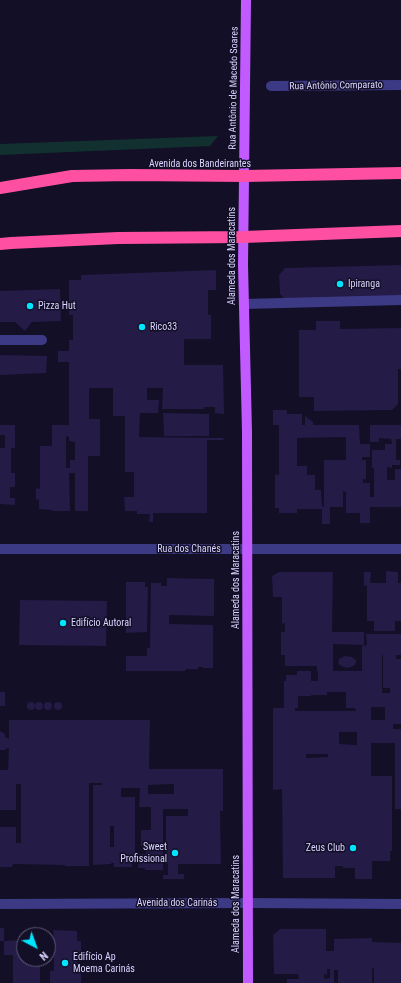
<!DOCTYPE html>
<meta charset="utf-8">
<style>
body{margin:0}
#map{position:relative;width:401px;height:983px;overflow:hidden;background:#130f26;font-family:"Roboto Condensed",sans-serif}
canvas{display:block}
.north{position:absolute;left:16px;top:927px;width:40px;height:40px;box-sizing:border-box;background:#130f26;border:1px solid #625e7d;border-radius:50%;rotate:139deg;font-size:11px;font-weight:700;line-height:16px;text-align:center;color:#d9d4ff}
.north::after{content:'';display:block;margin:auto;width:14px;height:18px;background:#00e5ff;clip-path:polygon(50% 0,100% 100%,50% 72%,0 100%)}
</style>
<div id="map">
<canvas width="401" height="983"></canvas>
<div class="north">N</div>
</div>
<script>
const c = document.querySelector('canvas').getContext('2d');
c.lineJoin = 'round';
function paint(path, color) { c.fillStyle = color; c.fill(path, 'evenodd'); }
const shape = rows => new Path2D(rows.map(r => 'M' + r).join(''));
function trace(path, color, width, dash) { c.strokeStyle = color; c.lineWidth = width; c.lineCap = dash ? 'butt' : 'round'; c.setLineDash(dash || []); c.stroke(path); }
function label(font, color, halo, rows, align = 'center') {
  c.font = font + ' "Roboto Condensed",sans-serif'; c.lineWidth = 3; c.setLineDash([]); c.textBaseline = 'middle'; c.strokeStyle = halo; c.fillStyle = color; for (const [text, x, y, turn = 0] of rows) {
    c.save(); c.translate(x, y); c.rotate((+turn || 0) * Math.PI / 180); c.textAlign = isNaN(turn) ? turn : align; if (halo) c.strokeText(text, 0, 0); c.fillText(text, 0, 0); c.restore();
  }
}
paint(shape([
 [218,136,210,146,0,155,0,144]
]), '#12302f');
paint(shape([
 [401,265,401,296,286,300,280,294,279,275,285,268],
 [216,270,216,290,208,290,208,315,211,315,211,339,184,339,184,365,223,365,224,414,215,413,215,407,204,407,204,409,162,409,163,388,147,388,147,400,159,400,158,413,140,413,139,437,224,438,223,440,207,440,207,513,153,513,153,522,149,522,150,514,137,514,137,511,125,511,124,497,134,497,134,472,125,472,125,416,113,416,113,388,89,388,89,419,100,419,100,456,88,456,88,511,75,511,75,473,69,473,70,511,52,511,52,510,39,509,39,499,36,500,36,488,40,489,40,446,52,446,52,425,69,425,69,362,58,362,58,351,69,351,69,340,73,340,73,315,69,315,69,280,81,280,81,275],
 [66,436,69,437,69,441,75,442,75,460,70,460,70,468,66,468],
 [60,289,61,321,32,322,25,331,15,322,0,322,0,291],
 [316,321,340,321,340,329,401,328,401,369,398,369,398,404,392,410,314,411,314,397,299,397,299,330,316,330],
 [0,355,47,356,46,373,0,375],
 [273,410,287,410,287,414,302,414,302,425,305,425,305,416,313,422,313,425,359,425,360,444,370,444,370,457,362,457,362,460,366,460,366,479,363,479,363,483,370,483,370,497,374,497,374,468,372,468,372,450,385,450,385,444,392,444,391,439,379,438,379,442,370,442,370,425,401,425,401,439,396,439,396,460,400,460,400,465,392,465,392,468,387,467,387,480,395,480,395,469,401,469,401,507,370,507,370,523,360,523,360,513,346,513,346,492,343,491,343,507,330,507,330,524,322,524,322,509,297,509,297,513,279,513,279,508,275,508,275,474,279,475,279,425,273,425],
 [346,437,346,460,324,460,324,507,322,506,321,490,315,490,315,475,307,475,307,466,297,466,297,438],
 [163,413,209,414,209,436,164,436],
 [0,425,15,425,15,448,11,448,11,473,15,473,15,487,10,487,10,498,15,498,15,505,0,504,0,448,5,448,5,435,0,435],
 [386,571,398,572,398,583,401,583,401,621,395,621,395,631,374,631,374,621,367,621,367,585,364,586,364,572,371,572,370,583,386,583],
 [279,572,333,572,332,632,364,632,364,645,333,644,333,671,362,671,362,646,367,645,366,634,401,634,401,655,396,655,396,659,401,659,401,724,393,724,393,729,401,729,401,809,395,809,395,743,371,743,371,776,392,776,392,851,390,851,390,861,372,861,372,879,355,879,355,868,343,868,343,866,335,866,335,878,283,878,282,789,273,790,273,708,284,708,284,681,286,681,286,675,297,675,297,671,311,671,311,681,318,681,318,671,317,671,317,666,285,666,285,655,281,655,281,632,285,632,285,623,282,624,282,597,273,597,272,576],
 [382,655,383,655,383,688,390,688,390,693,382,693],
 [327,692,346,692,346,708,355,708,356,711,295,711,295,708,298,708,298,696,311,696,311,695,327,695],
 [371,707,385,707,385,720,371,720],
 [339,732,357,732,357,745,339,744],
 [306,754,328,754,328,757,306,758],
 [167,578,214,579,214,616,169,615,169,624,213,625,213,668,203,668,203,667,198,667,198,669,186,669,185,671,126,671,126,656,147,656,147,648,150,648,151,583,161,583,161,586,167,586],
 [126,582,145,582,145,587,148,587,147,632,126,633],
 [20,600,107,601,106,646,19,645],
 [345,656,352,657,356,660,356,663,353,666,348,668,344,667,340,665,338,663,339,659],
 [0,692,5,692,5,706,0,706],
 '35 706a4 4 0 1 1 8 0a4 4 0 1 1-8 0Z',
 '27 706a4 4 0 1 1 8 0a4 4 0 1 1-8 0Z',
 '54 706a4 4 0 1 1 8 0a4 4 0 1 1-8 0Z',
 '44 706a4 4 0 1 1 8 0a4 4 0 1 1-8 0Z',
 [9,720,150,720,149,769,223,769,223,811,220,811,221,864,178,864,178,874,184,874,184,879,163,879,163,875,168,875,168,864,166,864,166,816,188,816,188,809,163,809,163,870,145,870,145,868,138,868,139,854,146,854,146,846,141,846,141,830,151,830,151,807,139,807,140,788,121,788,121,797,135,797,135,856,132,856,132,867,114,867,114,863,111,863,111,864,93,865,93,785,102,785,102,783,89,783,89,866,65,866,65,865,13,864,12,867,0,867,0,827,16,827,16,843,21,843,21,784,16,784,16,810,0,810,0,770,8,770,9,748,5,749,6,750,0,750,0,731,5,734,5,737,9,739],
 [174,784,174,794,148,794,148,785],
 [110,826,114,826,114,847,110,847],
 [0,928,4,928,4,941,0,941],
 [280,929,326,929,326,951,334,951,334,939,372,938,372,942,401,943,401,983,374,983,374,969,372,968,372,983,338,983,338,970,334,970,334,983,287,983,287,979,299,979,298,974,274,974,273,935],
 [327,969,330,969,330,978,324,979,324,974,327,975],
 [53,930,77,931,77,941,81,941,81,955,77,955,77,971,81,971,81,983,50,983,50,971,54,971,54,955,50,955,50,941,54,940],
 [24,940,24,959,40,959,40,983,13,983,13,955,4,955,4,941]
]), '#241b47');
trace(shape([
 [271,86,401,85],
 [244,304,401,300],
 [0,340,42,340],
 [0,549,401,549],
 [0,904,248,903,401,904]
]), '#3d3a85', 10);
trace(shape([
 [246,0,243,265,247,432,248,983]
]), '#c25bff', 10);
trace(shape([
 [0,188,72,176,130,175,245,176,401,173],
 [0,244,11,243,118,238,244,237,401,231]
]), '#ff4fa3', 12);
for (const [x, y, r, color] of [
 [340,284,4,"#00e5ff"],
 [30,306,4,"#00e5ff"],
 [142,327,4,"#00e5ff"],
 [63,623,4,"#00e5ff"],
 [353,848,4,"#00e5ff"],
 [175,853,4,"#00e5ff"],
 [65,963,4,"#00e5ff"]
]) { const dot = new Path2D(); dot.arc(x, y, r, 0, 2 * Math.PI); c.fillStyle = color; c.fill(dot); trace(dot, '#130f26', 1.5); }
label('10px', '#d9d4ff', '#130f26', [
 ["Rua Antônio Comparato",336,86,-1],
 ["Rua Antônio de Macedo Soares",234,88,-89],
 ["Avenida dos Bandeirantes",200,164],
 ["Alameda dos Maracatins",232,256,-90],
 ["Rua dos Chanés",189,549],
 ["Alameda dos Maracatins",236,580,-90],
 ["Avenida dos Carinás",177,903],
 ["Alameda dos Maracatins",236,904,-90]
]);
label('10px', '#d9d4ff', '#130f26', [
 ["Ipiranga",348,284],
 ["Pizza Hut",38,306],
 ["Rico33",150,327],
 ["Edifício Autoral",71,623],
 ["Sweet",167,847,"right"],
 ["Profissional",167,859,"right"],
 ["Zeus Club",345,848,"right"],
 ["Edifício Ap",73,957],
 ["Moema Carinás",73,969]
], 'left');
</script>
